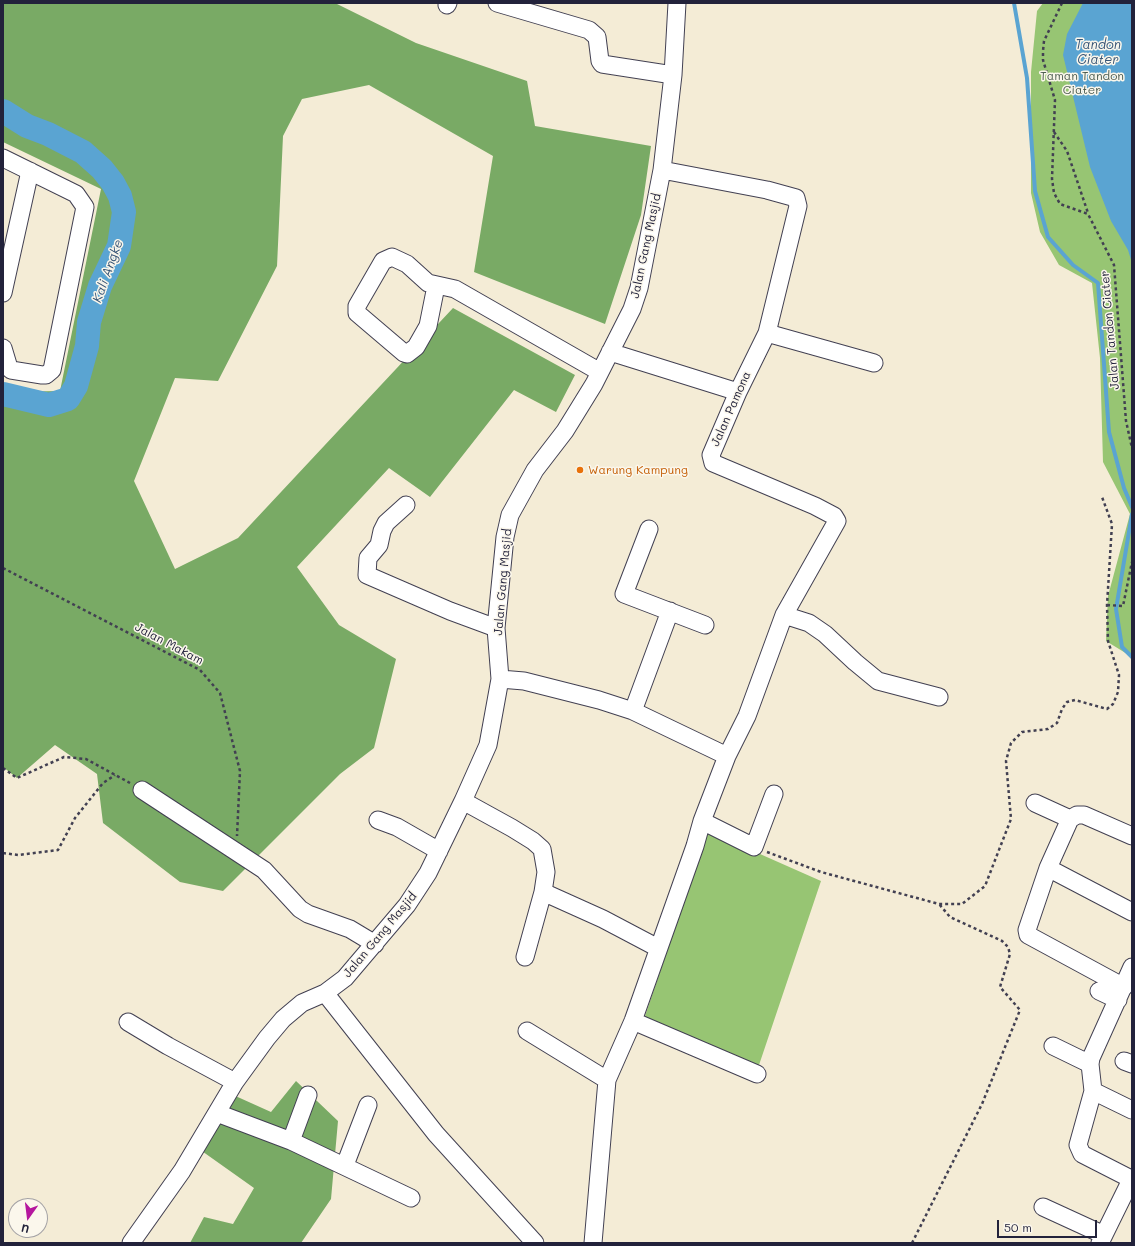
<!DOCTYPE html>
<style>
body{margin:0}
#map{position:relative;width:1135px;height:1246px;overflow:hidden;background:#f4ecd6;font-family:Mali,sans-serif}
canvas{display:block}
.frame{position:absolute;inset:0;border:4px solid #22223b;pointer-events:none}
.north{position:absolute;left:8px;top:1198px;width:40px;height:40px;box-sizing:border-box;background:#fbf7ec;border:1px solid #a4a2a5;border-radius:50%;rotate:194deg;font-size:11px;font-weight:700;line-height:16px;text-align:center;color:#22223b}
.north::after{content:'';display:block;margin:auto;width:14px;height:18px;background:#b5179e;clip-path:polygon(50% 0,100% 100%,50% 72%,0 100%)}
.scale{position:absolute;left:997px;top:1220px;width:100px;height:18px;box-sizing:border-box;border:2px solid #22223b;border-top:0;padding-left:5px;font-size:12px;line-height:14px;white-space:nowrap;color:#22223b;-webkit-text-stroke:3px #fbf7ec;paint-order:stroke}
</style>
<div id="map">
<canvas width="1135" height="1246"></canvas>
<div class="frame"></div>
<div class="north">U</div>
<div class="scale">50 m</div>
</div>
<script>
const c = document.querySelector('canvas').getContext('2d');
c.lineJoin = 'round';
function paint(path, color) { c.fillStyle = color; c.fill(path, 'evenodd'); }
const shape = rows => new Path2D(rows.map(r => 'M' + r).join(''));
function trace(path, color, width, dash) { c.strokeStyle = color; c.lineWidth = width; c.lineCap = dash ? 'butt' : 'round'; c.setLineDash(dash || []); c.stroke(path); }
function label(font, color, halo, rows, align = 'center') {
  c.font = font + ' Mali,sans-serif'; c.lineWidth = 3; c.setLineDash([]); c.textBaseline = 'middle'; c.strokeStyle = halo; c.fillStyle = color; for (const [text, x, y, turn = 0] of rows) {
    c.save(); c.translate(x, y); c.rotate((+turn || 0) * Math.PI / 180); c.textAlign = isNaN(turn) ? turn : align; if (halo) c.strokeText(text, 0, 0); c.fillText(text, 0, 0); c.restore();
  }
}
paint(shape([
 [1043,3,1132,3,1132,657,1106,641,1108,596,1130,514,1103,462,1100,358,1092,283,1059,265,1040,232,1031,193,1031,72,1037,11],
 [708,831,821,881,759,1065,644,1019]
]), '#97c573');
paint(shape([
 [3,3,335,3,416,43,527,81,535,126,651,146,641,215,605,324,474,272,493,156,369,85,302,99,283,136,277,266,218,381,175,378,134,481,175,569,238,538,453,308,575,375,556,412,514,390,430,497,389,468,297,567,339,625,396,659,374,748,340,774,223,891,180,882,103,823,97,774,55,745,17,778,3,767,3,392,60,391,101,189,3,142],
 [296,1081,338,1121,331,1199,301,1243,190,1243,204,1217,233,1224,254,1188,199,1149,231,1094,271,1112]
]), '#79aa65');
paint(shape([
 [1083,3,1132,3,1132,263,1128,250,1111,221,1090,167,1063,55,1067,34]
]), '#5aa4d2');
trace(shape([
 [1014,3,1027,78,1035,191,1048,237,1073,265,1098,283,1109,432,1124,488,1132,507],
 [1132,514,1116,609,1122,647,1132,657]
]), '#5aa4d2', 4);
trace(shape([
 [3,111,27,126,48,134,83,152,102,169,113,183,120,196,124,212,119,246,100,286,89,322,87,346,76,386,68,399,49,405,3,394]
]), '#5aa4d2', 24);
const minor = shape([
 [497,3,589,30,597,37,600,61,602,64,673,75],
 [447,5,448,3],
 [3,158,76,194,85,207,52,370,46,375,42,375,11,370,9,368,3,348],
 [436,286,428,326,416,347,407,354,404,353,357,313,357,306,383,261,392,257,407,264,428,283,455,289,600,372],
 [3,293,30,171],
 [767,333,874,363],
 [610,352,738,392],
 [406,505,386,523,382,531,379,545,368,558,367,575,450,611,496,628],
 [649,529,624,594,705,625],
 [784,615,809,623,825,634,855,662,878,681,939,697],
 [500,679,524,681,599,700,633,711,727,756],
 [633,711,670,611],
 [142,790,264,870,300,909,308,914,350,929,375,944],
 [463,801,512,828,533,841,542,849,546,872,543,892,603,919,658,948],
 [1035,803,1070,819,1077,815,1084,815,1132,836],
 [1070,819,1048,868,1027,930,1028,935,1124,987],
 [378,820,397,827,439,851],
 [702,821,754,847,774,794],
 [1048,868,1132,912],
 [525,957,543,892],
 [1099,991,1118,1000],
 [325,993,436,1134,535,1243],
 [633,1021,757,1074],
 [128,1022,168,1046,235,1082],
 [527,1031,607,1080],
 [1053,1046,1090,1064],
 [1124,1061,1132,1064],
 [1093,1091,1132,1110],
 [217,1113,291,1141,411,1198],
 [291,1141,308,1095],
 [345,1165,368,1105],
 [1043,1207,1104,1235],
 [131,1243,182,1171,235,1082,267,1038,283,1019,302,1003,325,993,345,978,407,905,428,873,463,801,488,745,500,679,496,628,505,537,510,515,535,470,565,431,594,384,632,309,639,288,662,170,673,75,677,3],
 [593,1243,607,1080,633,1021,695,846,702,821,727,756,747,716,784,615,837,521,834,516,815,506,713,463,711,455,738,392,767,333,798,206,796,198,767,190,662,170],
 [1100,1243,1128,1186,1129,1178,1082,1154,1078,1145,1093,1091,1090,1064,1091,1058,1132,967]
]);
trace(minor, '#424052', 19);
trace(shape([
 [1062,3,1044,41,1043,51,1043,60,1055,100,1052,179,1054,193,1060,204,1088,214,1114,265,1126,421,1132,448],
 [1054,132,1067,151,1088,213],
 [3,568,200,670,220,693,240,771,237,836],
 [1107,605,1123,606,1132,562],
 [3,768,17,778,64,757,86,759,130,783],
 [767,852,821,872,939,904,962,904,985,886,1011,819,1006,761,1011,743,1022,732,1048,729,1057,723,1062,709,1067,702,1075,700,1107,709,1113,704,1118,692,1119,675,1108,641,1107,605,1112,524,1102,497],
 [3,853,18,855,58,850,75,818,103,783,115,775],
 [912,1243,982,1104,1020,1010,1000,987,1010,954,1008,947,1002,941,950,917,939,904]
]), '#424052', 2.5, [3, 3]);
trace(minor, '#fff', 17);
for (const [x, y, r, color] of [
 [580,470,4,"#e8710a"]
]) { const dot = new Path2D(); dot.arc(x, y, r, 0, 2 * Math.PI); c.fillStyle = color; c.fill(dot); trace(dot, '#fbf7ec', 1.5); }
label('12px', '#4b5b4f', '#fbf7ec', [
 ["Taman Tandon",1082,76],
 ["Ciater",1082,90]
]);
label('12px', '#22223b', '#fbf7ec', [
 ["Jalan Gang Masjid",646,246,-78],
 ["Jalan Tandon Ciater",1110,330,-95],
 ["Jalan Pamona",731,409,-66],
 ["Jalan Gang Masjid",503,582,-85],
 ["Jalan Makam",169,644,28],
 ["Jalan Gang Masjid",380,935,-50]
]);
label('12px', '#c56008', '#fbf7ec', [
 ["Warung Kampung",588,470]
], 'left');
label('italic 13px', '#385677', '#fbf7ec', [
 ["Tandon",1098,45],
 ["Ciater",1098,60],
 ["Kali Angke",108,271,-70]
]);
</script>
